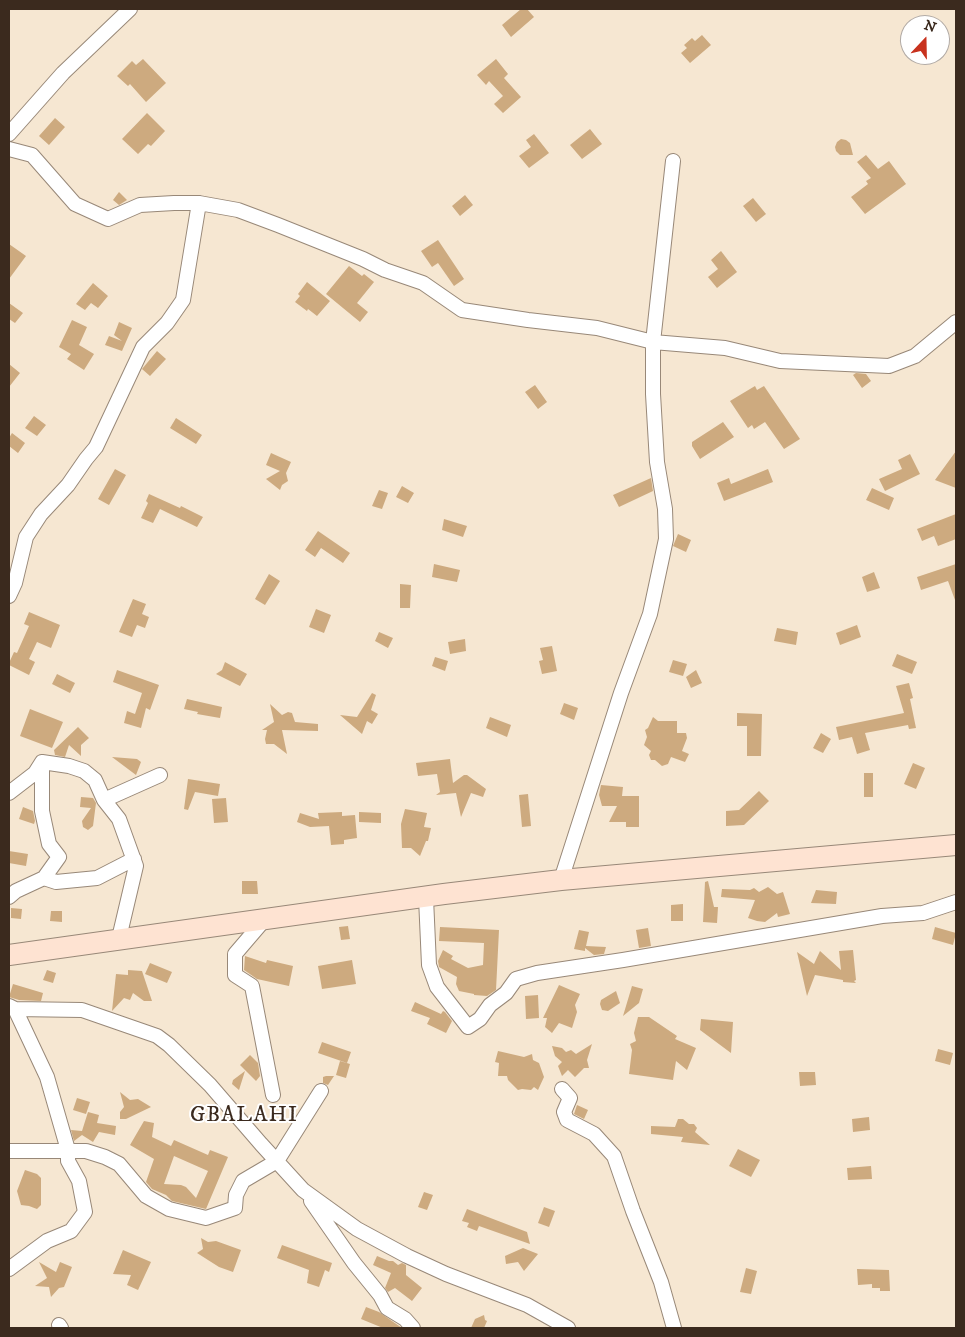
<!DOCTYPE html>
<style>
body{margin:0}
#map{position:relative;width:965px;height:1337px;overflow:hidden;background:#f6e7d2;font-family:"IM FELL DW Pica",serif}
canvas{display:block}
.frame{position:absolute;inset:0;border:10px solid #3b2a1e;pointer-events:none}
.north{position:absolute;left:900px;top:15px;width:50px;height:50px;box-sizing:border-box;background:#fff;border:1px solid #b1aaa5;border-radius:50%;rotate:21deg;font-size:14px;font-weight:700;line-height:20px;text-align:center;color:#3b2a1e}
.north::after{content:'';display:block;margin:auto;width:18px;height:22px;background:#c8321e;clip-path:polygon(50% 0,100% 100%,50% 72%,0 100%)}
</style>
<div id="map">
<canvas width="965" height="1337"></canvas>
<div class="frame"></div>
<div class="north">N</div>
</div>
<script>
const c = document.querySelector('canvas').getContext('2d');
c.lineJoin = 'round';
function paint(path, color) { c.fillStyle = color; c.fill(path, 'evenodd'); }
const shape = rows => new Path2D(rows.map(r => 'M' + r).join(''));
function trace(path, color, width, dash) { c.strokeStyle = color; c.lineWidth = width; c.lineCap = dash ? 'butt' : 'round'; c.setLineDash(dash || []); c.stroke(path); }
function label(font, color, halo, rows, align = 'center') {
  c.font = font + ' "IM FELL DW Pica",serif'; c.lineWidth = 4; c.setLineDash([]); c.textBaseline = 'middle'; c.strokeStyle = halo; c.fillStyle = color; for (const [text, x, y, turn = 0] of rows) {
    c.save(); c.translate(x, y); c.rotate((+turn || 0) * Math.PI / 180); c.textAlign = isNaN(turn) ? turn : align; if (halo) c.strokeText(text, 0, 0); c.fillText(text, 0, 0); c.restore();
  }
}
paint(shape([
 [521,9,527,9,534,17,511,37,502,25],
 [702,35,711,45,690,63,681,53,687,48,684,45,692,38,695,41],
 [143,59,166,83,146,102,130,84,128,86,117,76,132,61,136,65],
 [496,59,508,74,504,78,521,97,503,113,494,104,503,96,489,81,486,85,477,75],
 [147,113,165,131,151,146,148,144,138,154,122,139],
 [55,118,65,127,49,145,39,136],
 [590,129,602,144,582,159,570,145],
 [534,134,549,153,529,168,519,156,531,147,526,140],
 [841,139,846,140,850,143,853,155,840,155,836,151,835,147,837,142],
 [866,155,878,169,889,161,906,184,865,214,851,197,868,184,866,181,871,178,857,162],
 [119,192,127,200,119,205,113,200],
 [465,195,473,205,460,216,452,206],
 [753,198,766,214,756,222,743,206],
 [438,240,464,279,454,286,438,263,432,267,421,251],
 [9,244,26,256,9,279],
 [721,251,737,272,717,288,708,277,718,269,711,260],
 [349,266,362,276,364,274,374,282,357,303,368,312,360,322,326,294],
 [307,282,330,301,317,316,308,309,307,311,295,302,300,296,298,294],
 [93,283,108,296,98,308,91,303,85,310,76,304],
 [9,303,23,313,15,323,9,319],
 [72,320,87,327,79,345,94,354,84,370,67,359,71,354,59,347],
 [119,322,132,328,122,351,105,345,109,336,122,341,114,335],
 [157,351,166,359,150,376,142,369],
 [9,364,20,373,9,387],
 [856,373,866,374,871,381,862,388,853,375],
 [535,385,547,402,538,409,525,392],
 [755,386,757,390,764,386,800,439,784,449,765,422,754,429,752,425,748,428,730,401],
 [34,416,46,425,37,436,25,428],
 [176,418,202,435,196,444,170,428],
 [723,422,734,437,700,459,692,446,692,442],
 [12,433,25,443,18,453,9,446,9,438],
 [956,451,956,488,935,480],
 [271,453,291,462,286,473,288,481,282,485,280,490,266,479,280,471,266,465],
 [910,454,920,474,885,491,879,479,902,469,898,460],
 [115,469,126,475,109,505,98,499],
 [768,469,773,482,724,501,717,483,729,478,731,484],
 [651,478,653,491,619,507,613,495],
 [402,486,414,493,408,503,396,497],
 [872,488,894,498,889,510,866,500],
 [379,490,388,493,382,509,372,506],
 [149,494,180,508,181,506,203,517,197,527,160,509,153,523,141,518,148,503,146,501],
 [956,514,956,539,938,546,934,536,922,541,917,529],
 [444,519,467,526,463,537,442,530],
 [318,531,350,553,343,563,321,548,315,557,305,550],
 [678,534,691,540,686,552,673,546],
 [434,564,460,570,457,582,432,577],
 [956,564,956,599,955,600,948,581,921,590,917,577],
 [874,572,880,588,867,592,862,577],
 [269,574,280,581,265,605,255,599],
 [400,584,411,585,410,608,400,608],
 [133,599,146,604,142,614,149,617,145,628,137,625,132,637,119,632],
 [316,609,331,615,324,633,309,627],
 [29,612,60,625,51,648,37,642,29,659,35,662,29,675,9,665,9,663,14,652,17,653,29,626,24,624],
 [857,625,861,637,840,645,836,633],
 [777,628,798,632,796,645,774,641],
 [379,632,393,638,388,648,375,641],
 [465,639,466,651,450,654,448,642],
 [552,646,557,671,542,674,539,661,543,660,540,648],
 [897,654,917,662,912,674,892,666],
 [435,657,448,661,445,671,432,666],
 [673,660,687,664,683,676,669,672],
 [225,662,247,674,240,686,216,674,222,670],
 [117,670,159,685,150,710,146,708,141,728,124,723,127,711,135,714,142,693,113,682],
 [696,670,702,683,691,688,686,677],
 [57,674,75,683,70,693,52,684],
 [909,683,913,698,910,699,916,728,909,729,908,725,865,733,870,750,857,754,852,737,839,740,836,727,904,713,896,686],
 [372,693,376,695,371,710,378,714,372,724,367,721,362,734,340,715,357,717],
 [187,699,222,707,220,718,197,714,198,712,184,709],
 [564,703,578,708,574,720,560,714],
 [270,704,282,715,288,712,292,713,295,722,318,724,318,731,282,730,287,754,274,744,266,744,265,739,267,730,262,730,274,722],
 [30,709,63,722,52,748,20,736],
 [737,713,762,714,761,756,747,756,747,726,737,726],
 [490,717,511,725,507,737,486,728],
 [653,717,658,721,677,721,677,733,686,733,687,738,682,751,689,754,685,762,671,757,668,764,662,766,655,760,651,760,649,755,651,751,644,745,647,737,645,730,648,728],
 [78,727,89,738,81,745,81,756,69,745,65,757,55,755,54,750],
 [821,733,831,739,823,753,813,748],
 [112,757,137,759,141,762,136,775],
 [450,759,453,783,464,775,467,775,486,789,483,797,471,793,461,817,456,793,436,795,440,792,437,774,418,776,416,763],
 [913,763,925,768,916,789,904,784],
 [864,773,873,773,873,797,864,797],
 [188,779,220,784,218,796,195,792,188,810,184,809],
 [601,785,623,787,622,796,639,796,639,827,626,827,626,822,609,822,617,806,602,806,599,795],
 [759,791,769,801,744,825,726,826,726,811,739,810],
 [528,794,531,826,522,827,519,795],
 [81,797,93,798,96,803,93,826,88,830,83,827,82,821,91,808,80,807],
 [226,798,228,822,214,823,212,799],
 [23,807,33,811,35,821,34,824,19,819],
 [405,809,427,813,424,827,431,828,428,841,426,841,420,856,411,848,402,848,401,824],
 [342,812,342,816,355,815,357,838,344,840,344,844,331,845,329,826,310,827,297,822,300,813,319,819,318,813],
 [359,812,381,813,381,823,359,822],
 [9,851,28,854,26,866,9,863],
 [242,881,257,881,258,894,242,894],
 [708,881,714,907,718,907,717,923,703,922,705,882],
 [768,887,777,894,783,892,790,914,778,917,777,913,765,922,757,921,748,918,755,900,721,897,722,889,750,890,754,888,759,892],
 [816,890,837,892,836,904,811,903],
 [683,904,683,921,671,921,671,905],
 [11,908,22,909,21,919,11,918],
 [51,911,62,911,62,922,50,921],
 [348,926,350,939,341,940,339,927],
 [440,927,499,930,496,990,487,996,474,995,474,994,459,991,456,984,457,977,439,967,438,961,443,950,453,956,451,959,468,968,483,965,484,943,439,941],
 [935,927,956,933,953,945,932,939],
 [648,928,651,946,639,948,636,930],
 [579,930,589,932,586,946,606,947,604,954,594,955,585,948,585,951,574,949],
 [853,950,856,980,854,981,856,983,843,982,843,980,815,975,807,996,797,952,814,964,820,951,841,970,839,951],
 [245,956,266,963,267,960,293,966,289,986,257,979,244,970],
 [352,960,356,984,322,989,318,966],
 [150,963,172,972,167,983,145,974],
 [47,970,56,973,53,983,43,980],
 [128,970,142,971,152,1001,144,1001,133,993,130,1000,124,998,112,1011,116,974,128,975],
 [13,984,43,993,41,1001,19,1000,9,997],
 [559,985,580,994,575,1005,577,1012,572,1028,559,1023,552,1033,545,1027,547,1018,543,1018],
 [632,986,643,989,639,1003,623,1016],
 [616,991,620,1003,608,1011,602,1010,600,1004,601,1000],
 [538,995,539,1018,526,1019,525,996],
 [415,1002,441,1014,443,1011,445,1012,452,1021,446,1033,427,1024,430,1018,411,1011],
 [638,1017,649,1017,677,1036,675,1039,696,1048,687,1070,676,1061,673,1080,629,1074,632,1050,630,1044,636,1041,634,1033],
 [701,1019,733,1022,731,1053,700,1030],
 [322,1042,351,1052,347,1063,318,1053],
 [592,1044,587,1060,589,1068,584,1068,575,1077,568,1070,562,1076,558,1066,562,1062,555,1056,552,1046,562,1048,566,1052,571,1050,576,1054],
 [938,1049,953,1053,950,1065,935,1061],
 [498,1051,524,1057,532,1054,533,1060,539,1063,544,1077,538,1090,534,1087,531,1090,522,1089,518,1090,508,1080,507,1076,498,1076,499,1063,495,1062],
 [250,1055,258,1063,260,1076,256,1081,240,1065],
 [340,1061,350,1064,346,1078,336,1075],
 [245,1071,239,1090,232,1084,233,1080],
 [799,1072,815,1072,816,1085,800,1086],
 [326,1076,334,1076,328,1085,323,1083,323,1077],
 [120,1092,130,1100,138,1099,151,1107,126,1119,120,1119,120,1112,124,1107],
 [77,1098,90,1102,86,1114,73,1110],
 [577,1105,588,1110,584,1119,574,1114],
 [88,1112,99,1115,97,1123,116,1126,115,1135,99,1132,93,1142,82,1135,74,1141,71,1130,82,1131],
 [869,1117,870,1130,853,1132,852,1119],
 [678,1119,683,1119,689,1124,694,1124,697,1128,695,1132,710,1145,681,1142,683,1137,651,1134,651,1126,675,1127],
 [144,1121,154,1123,152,1137,171,1146,174,1140,208,1155,210,1150,228,1157,206,1209,172,1201,166,1195,152,1189,146,1182,154,1159,130,1145],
 [174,1156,208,1171,196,1198,186,1187,181,1185,164,1184],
 [738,1149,760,1160,751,1177,729,1166],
 [871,1166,872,1179,848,1180,847,1168],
 [25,1170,37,1174,41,1178,41,1205,37,1209,29,1206,21,1205,17,1191],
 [424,1192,433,1195,427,1210,418,1207],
 [544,1207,555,1211,549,1227,538,1223],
 [467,1209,527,1232,530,1244,479,1226,477,1231,467,1227,469,1223,462,1221],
 [201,1238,208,1242,216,1241,241,1250,233,1272,219,1267,197,1253,203,1249],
 [282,1245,332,1263,329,1272,325,1270,319,1287,307,1283,309,1270,277,1258],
 [523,1248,538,1254,524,1271,518,1262,506,1264,505,1256],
 [123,1250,151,1262,138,1290,127,1285,131,1275,113,1274],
 [377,1256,389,1261,393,1261,398,1265,402,1263,406,1265,406,1275,422,1288,412,1301,395,1288,388,1292,385,1288,391,1273,373,1265],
 [39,1262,56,1272,60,1262,72,1267,64,1287,59,1288,51,1297,49,1287,35,1286,47,1278],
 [746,1268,757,1271,751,1294,740,1292],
 [857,1269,889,1270,890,1291,880,1291,880,1288,872,1288,872,1284,858,1285],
 [366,1307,379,1312,402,1328,383,1328,361,1319],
 [484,1315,485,1320,487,1321,484,1328,471,1328,475,1319]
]), '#cdaa7f');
const street = shape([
 [9,134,63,73,130,9],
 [9,149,32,155,75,204,108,219,140,205,174,203,199,203,238,210,278,225,363,259,385,270,423,283,462,310,528,320,597,328,653,342,725,348,780,361,889,366,915,356,956,322],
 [9,596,15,583,26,537,41,514,68,485,86,459,96,447,143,347,167,323,183,300,199,203],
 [9,793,35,773,42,762,69,766,84,771,95,780,104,800,119,819,136,866,119,938],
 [104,800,160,775],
 [44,878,56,882,97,878,134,859],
 [561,880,621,693,650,614,666,539,665,509,657,462,653,394,653,342,673,161],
 [9,897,16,891,44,878,59,857,49,844,42,811,42,763],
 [426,898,429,965,437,987,468,1027,480,1019,490,1005,506,993,516,979,537,973,623,960,882,916,923,913,956,902],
 [265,919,235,954,235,975,252,986,273,1095],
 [9,1006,15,1009,82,1010,157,1036,169,1045,210,1085,261,1144,303,1190,357,1229,407,1256,446,1274,527,1305,568,1328],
 [562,1089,570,1098,564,1112,567,1120,594,1134,614,1156,633,1211,661,1282,674,1328],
 [9,1151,86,1151,105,1157,119,1164,146,1196,169,1209,206,1218,235,1208,236,1195,243,1181,277,1161,321,1091],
 [311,1201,354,1263,380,1295,387,1308,405,1319,413,1328],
 [9,1269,47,1241,71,1231,85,1212,79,1181,68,1161,68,1150,47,1077,15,1009],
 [59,1325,61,1328]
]);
const secondary = shape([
 [9,955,444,894,561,880,956,845]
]);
trace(street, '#988878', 16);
trace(secondary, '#988878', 22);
trace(street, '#fff', 14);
trace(secondary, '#fee3d2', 20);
c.letterSpacing = '1px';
label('22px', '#3b2a1e', '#fff', [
 ["GBALAHI",244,1116]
]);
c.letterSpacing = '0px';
</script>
